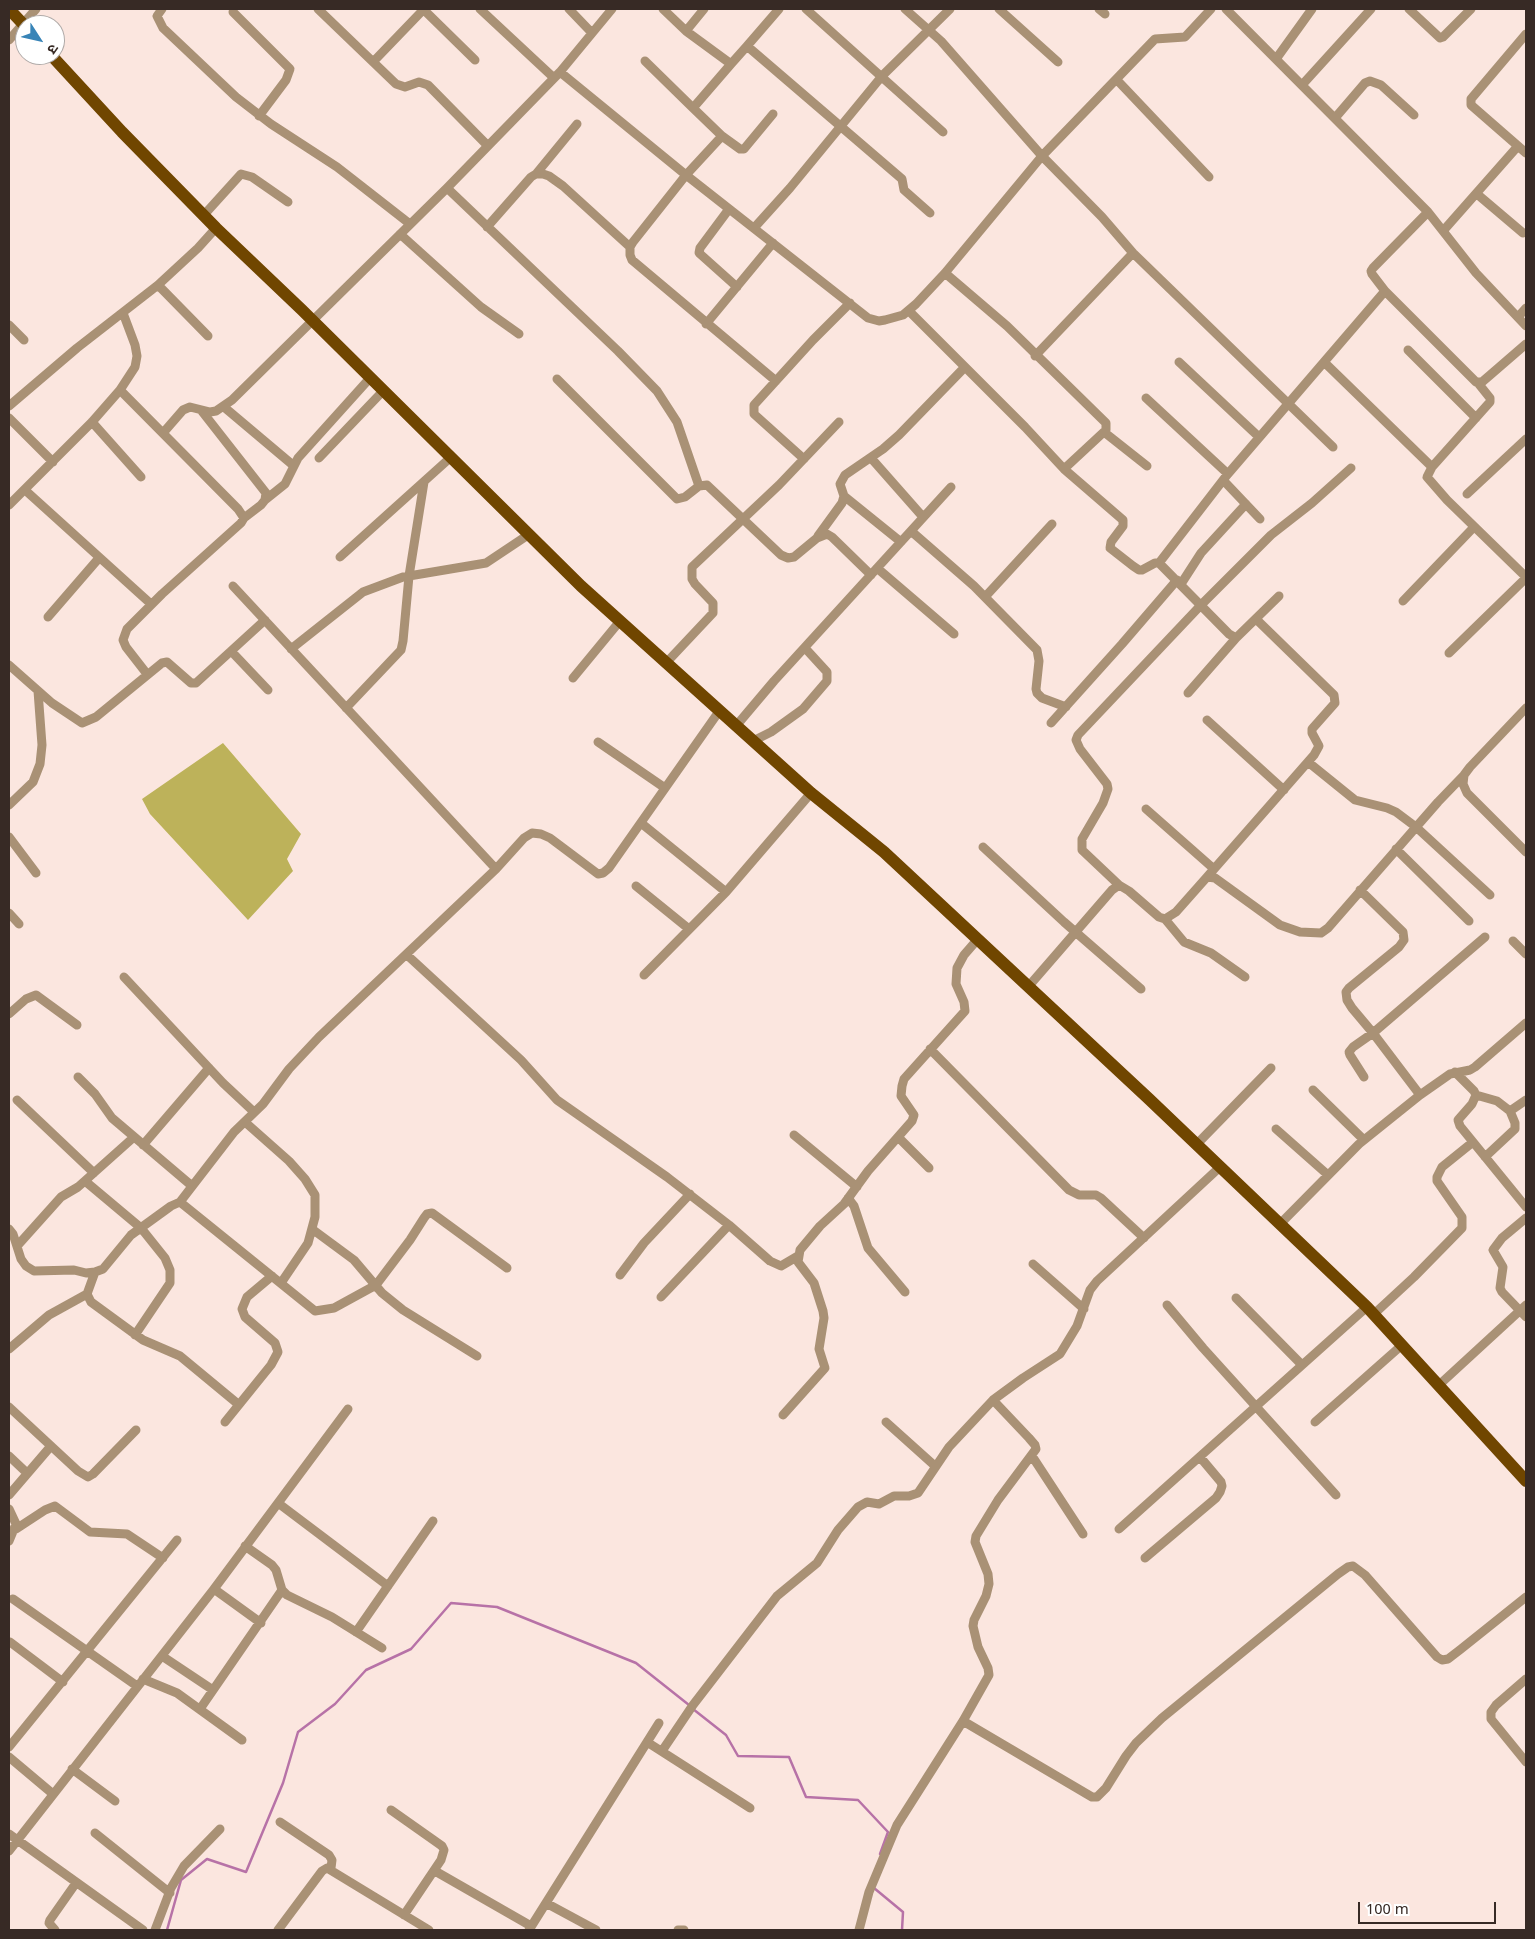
<!DOCTYPE html>
<meta charset="utf-8">
<style>
body{margin:0}
#map{position:relative;width:1535px;height:1939px;overflow:hidden;background:#fbe6df;font-family:Georgia,"Noto Sans Devanagari",serif}
canvas{display:block}
.frame{position:absolute;inset:0;border:10px solid #372a25;pointer-events:none}
.north{position:absolute;left:15px;top:15px;width:50px;height:50px;box-sizing:border-box;background:#fff;border:1px solid #afaaa8;border-radius:50%;rotate:125deg;font-size:14px;font-weight:700;line-height:20px;text-align:center;color:#372a25}
.north::after{content:'';display:block;margin:auto;width:18px;height:22px;background:#3884b7;clip-path:polygon(50% 0,100% 100%,50% 72%,0 100%)}
.scale{position:absolute;left:1358px;top:1902px;width:138px;height:22px;box-sizing:border-box;border:2px solid #372a25;border-top:0;padding-left:6px;font-size:15px;line-height:18px;white-space:nowrap;color:#372a25;-webkit-text-stroke:4px #fff;paint-order:stroke}
</style>
<div id="map">
<canvas width="1535" height="1939"></canvas>
<div class="frame"></div>
<div class="north">उ</div>
<div class="scale">100 m</div>
</div>
<script>
const c = document.querySelector('canvas').getContext('2d');
c.lineJoin = 'round';
function paint(path, color) { c.fillStyle = color; c.fill(path, 'evenodd'); }
const shape = rows => new Path2D(rows.map(r => 'M' + r).join(''));
function trace(path, color, width, dash) { c.strokeStyle = color; c.lineWidth = width; c.lineCap = dash ? 'butt' : 'round'; c.setLineDash(dash || []); c.stroke(path); }
paint(shape([
 [223,743,301,834,287,859,293,871,248,920,150,814,142,799]
]), '#bdb25a');
trace(shape([
 [693,1709,726,1735,738,1756,789,1757,806,1797,858,1800,888,1832,880,1854],
 [874,1888,903,1912,902,1930],
 [167,1930,181,1880,207,1859,246,1872,283,1783,298,1732,335,1704,366,1670,411,1649,451,1603,497,1607,636,1663,689,1705]
]), '#b772a7', 2.5);
trace(shape([
 [162,9,157,16,163,28,236,97,271,124,337,167,410,224],
 [318,9,396,84,405,87,419,82,428,85,488,146],
 [423,9,475,60],
 [480,9,554,78],
 [569,9,592,33],
 [663,9,686,31,731,64],
 [806,9,943,132],
 [905,9,941,41,1042,156,1102,217,1133,253,1333,447],
 [999,9,1058,62],
 [1099,9,1105,14],
 [1226,9,1428,212,1476,273,1526,326],
 [1409,9,1440,38,1443,37,1471,9],
 [233,12,290,69,286,80,259,116],
 [686,31,704,9],
 [1526,34,1471,99,1471,105,1526,153],
 [9,40,36,9],
 [747,46,779,9],
 [1276,59,1312,9],
 [645,61,693,108],
 [373,62,424,9],
 [560,72,612,9],
 [1117,80,1209,177],
 [1302,85,1371,9],
 [1335,118,1365,83,1370,81,1381,85,1414,115],
 [722,136,740,149,744,149,773,114],
 [536,174,577,124],
 [447,188,618,351,657,391,677,422,699,486],
 [1477,194,1523,233],
 [729,209,700,248,699,253,737,287],
 [1428,212,1373,268,1371,271,1372,274,1385,291,1476,382,1482,382,1489,376,1526,344],
 [203,216,241,174,252,177,288,202],
 [487,227,531,177,536,174,543,174,549,176,563,186,630,247],
 [754,228,790,188,882,76,950,9],
 [1443,231,1518,146],
 [400,234,481,307,519,334],
 [945,273,1007,326,1106,423,1106,430,1064,469],
 [158,285,208,336],
 [909,311,1025,427,1064,469,1123,520,1123,526,1111,542,1110,548,1133,566,1139,570,1142,570,1155,563,1159,563,1229,634,1236,638,1279,596],
 [1518,317,1526,308],
 [706,324,773,243],
 [9,325,24,340],
 [1408,350,1476,418],
 [1035,356,1133,253],
 [1179,362,1259,437],
 [1324,362,1432,467],
 [557,379,677,499,685,497,699,486,707,485,781,555,788,558,794,557,817,538,827,534,832,537,871,575],
 [776,381,632,260,630,255,630,247,633,242,686,175,722,136,693,108,731,64,747,46,902,179,904,190,930,213],
 [1478,383,1490,398,1490,402,1432,467,1427,477,1447,500,1526,577],
 [120,390,238,509,244,518,241,523,162,594,127,629,123,640,126,647,147,674],
 [1146,398,1228,474],
 [9,406,77,348,158,285,198,248,216,228],
 [224,407,294,466],
 [201,410,266,493,265,500,261,505,244,518],
 [9,418,53,462],
 [92,422,141,477],
 [1104,432,1147,466],
 [163,433,183,410,190,407,210,412,216,411,232,400,447,188,560,72,686,175,868,318,879,321,885,320,903,315,916,304,945,273,1042,156,1155,39,1185,37,1211,9],
 [319,458,383,391],
 [871,458,923,517],
 [804,459,754,414,754,405,813,340,850,303],
 [1223,480,1260,519],
 [25,490,151,604],
 [1467,494,1526,439],
 [844,496,901,542],
 [265,500,285,484,298,458,370,378],
 [9,505,92,422,120,390,135,367,137,356,135,345,123,313],
 [911,531,974,586,1037,650,1039,661,1036,689,1037,693,1042,698,1066,707],
 [818,536,842,503,844,496,840,484,845,475,883,449,899,435,964,368],
 [340,557,450,458],
 [1159,563,1227,475,1385,291],
 [877,568,954,634],
 [1181,584,1201,553,1246,504],
 [233,586,496,869],
 [985,597,1052,524],
 [1403,601,1474,527],
 [48,617,99,558],
 [291,649,363,592,403,577,486,563,528,535],
 [231,651,268,690],
 [1449,653,1526,578],
 [666,663,713,613,713,603,695,584,692,579,692,567,779,485,839,422],
 [9,665,52,703,82,723,96,717,162,663,167,662,191,683,196,683,265,620],
 [573,678,620,621],
 [1188,693,1236,638],
 [346,708,401,650,403,641,409,576,424,482],
 [1526,708,1470,767,1464,775,1463,784,1467,793,1526,852],
 [1207,720,1284,790],
 [1051,723,1122,644,1177,580],
 [736,726,774,681,951,487],
 [753,741,771,732,803,709,827,681,827,672,805,648],
 [598,742,665,788],
 [1308,762,1355,800,1387,808,1396,812,1416,827,1490,895],
 [9,805,33,782,40,764,42,745,38,691],
 [1146,809,1214,869],
 [641,823,726,892],
 [9,837,36,873],
 [983,847,1064,922,1141,989],
 [1396,849,1469,921],
 [1207,877,1314,755,1319,746,1312,733,1312,729,1335,703,1334,695,1256,619],
 [1119,885,1082,850,1082,839,1103,803,1108,789,1107,784,1080,749,1076,740,1078,735,1201,605,1271,535,1312,503,1351,468],
 [636,886,689,929],
 [1360,890,1403,932,1404,940,1399,947,1349,988,1346,992,1347,1000,1352,1008,1373,1033,1420,1095],
 [9,913,19,924],
 [1165,919,1184,942,1211,953,1245,977],
 [1513,941,1526,954],
 [407,955,521,1060,557,1100,667,1177,729,1225,770,1261,781,1266,798,1256],
 [644,975,726,892,811,793],
 [124,977,223,1083,254,1112],
 [1028,987,1112,890,1119,885,1129,891,1159,917,1165,919,1176,912,1207,877,1215,878,1280,925,1300,932,1321,933,1328,928,1438,802,1464,775],
 [9,1014,26,999,36,995,77,1025],
 [930,1049,1069,1190,1079,1195,1096,1195,1101,1198,1144,1238],
 [1455,1072,1474,1091,1476,1095,1472,1104,1458,1120,1460,1126,1526,1207],
 [78,1077,95,1094,112,1118,192,1186],
 [1364,1077,1350,1055,1349,1052,1353,1047,1373,1033,1485,937],
 [1313,1090,1364,1140],
 [1476,1095,1497,1101,1510,1111,1526,1100],
 [17,1100,94,1173],
 [245,1122,289,1161,305,1179,315,1195,315,1217,308,1243,281,1283],
 [1276,1129,1328,1175],
 [794,1135,857,1187],
 [898,1137,929,1168],
 [1197,1144,1271,1068],
 [143,1145,209,1068],
 [1485,1157,1515,1129,1515,1123,1510,1111],
 [85,1181,141,1228,165,1258,170,1270,170,1283,135,1335],
 [848,1198,854,1206,868,1248,905,1292],
 [180,1202,234,1132,263,1104,289,1069,319,1037,496,869,524,838,532,833,541,834,550,838,598,874,603,873,609,868,720,710],
 [1526,1218,1502,1238,1493,1250,1503,1267,1500,1288,1502,1292,1526,1317],
 [1281,1223,1359,1144,1420,1095,1450,1074,1470,1070,1475,1067,1526,1023],
 [9,1229,13,1234,21,1259,26,1266,34,1271,74,1270,86,1273,95,1272,103,1269,131,1235,171,1206,180,1202,315,1311,334,1308,376,1285,410,1240,424,1218,427,1214,432,1213,507,1268],
 [312,1229,354,1260,382,1293,403,1310,477,1356],
 [18,1245,61,1197,78,1187,134,1137],
 [1033,1264,1084,1309],
 [95,1272,87,1294,91,1302,143,1340,180,1356,238,1404],
 [620,1275,644,1243,690,1194],
 [661,1297,729,1225],
 [1236,1298,1302,1365],
 [1167,1305,1203,1348,1336,1495],
 [1374,1314,1414,1277,1462,1228,1462,1217,1437,1181,1437,1177,1442,1167,1473,1142],
 [9,1349,49,1315,87,1294],
 [1439,1385,1526,1305],
 [9,1407,78,1471,88,1477,93,1474,136,1430],
 [783,1415,825,1368,819,1349,824,1318,823,1311,814,1283,798,1262,800,1250,820,1226,844,1204,868,1171,912,1121,914,1115,901,1096,902,1086,904,1079,965,1011,964,1002,956,984,957,968,964,955,977,940],
 [225,1422,271,1365,278,1352,275,1343,245,1317,242,1309,247,1297,272,1276],
 [886,1422,935,1466],
 [1315,1422,1402,1345],
 [9,1456,27,1473],
 [1032,1456,1083,1534],
 [9,1495,51,1446],
 [278,1503,388,1586],
 [9,1509,16,1524,9,1541],
 [16,1529,45,1510,55,1506,90,1532,127,1534,163,1558],
 [1119,1529,1367,1307],
 [245,1546,272,1565,276,1570,282,1590,287,1595,332,1617,382,1648],
 [1145,1558,1216,1498,1220,1492,1222,1486,1221,1482,1200,1457],
 [214,1589,261,1623],
 [13,1599,137,1686],
 [356,1632,433,1521],
 [10,1642,63,1682],
 [162,1656,213,1690],
 [143,1679,177,1693,242,1740],
 [1526,1679,1496,1705,1491,1712,1491,1719,1526,1762],
 [200,1709,282,1590],
 [963,1721,1092,1797,1097,1797,1106,1788,1126,1756,1136,1743,1162,1718,1338,1574,1348,1567,1353,1566,1365,1575,1437,1657,1442,1660,1448,1659,1461,1649,1526,1597],
 [647,1742,750,1808],
 [9,1747,177,1540],
 [662,1751,693,1705,777,1596,817,1563,838,1530,858,1507,867,1502,879,1504,894,1496,909,1496,918,1493,949,1447,993,1400,1023,1378,1060,1354,1077,1326,1090,1290,1097,1281,1220,1167],
 [9,1757,53,1794],
 [72,1769,115,1801],
 [391,1810,442,1846,444,1850,441,1860,404,1915],
 [280,1822,329,1855,332,1860,331,1868],
 [95,1833,170,1893],
 [9,1834,143,1930],
 [9,1851,214,1589,348,1409],
 [435,1871,531,1926],
 [546,1903,596,1930],
 [55,1930,49,1923,50,1920,76,1883],
 [155,1930,171,1888,184,1866,220,1829],
 [278,1930,322,1871,327,1868,429,1930],
 [529,1930,659,1723],
 [678,1930,684,1930],
 [859,1930,869,1892,897,1825,963,1721,989,1675,988,1668,978,1647,973,1626,974,1620,986,1596,989,1584,988,1574,975,1542,976,1536,998,1500,1036,1449,1035,1445,1029,1438,993,1400]
]), '#a99175', 9);
trace(shape([
 [9,9,25,26],
 [51,55,122,132,216,228,302,310,581,586,811,793,884,852,1149,1099,1367,1307,1526,1481]
]), '#704600', 12);
</script>
